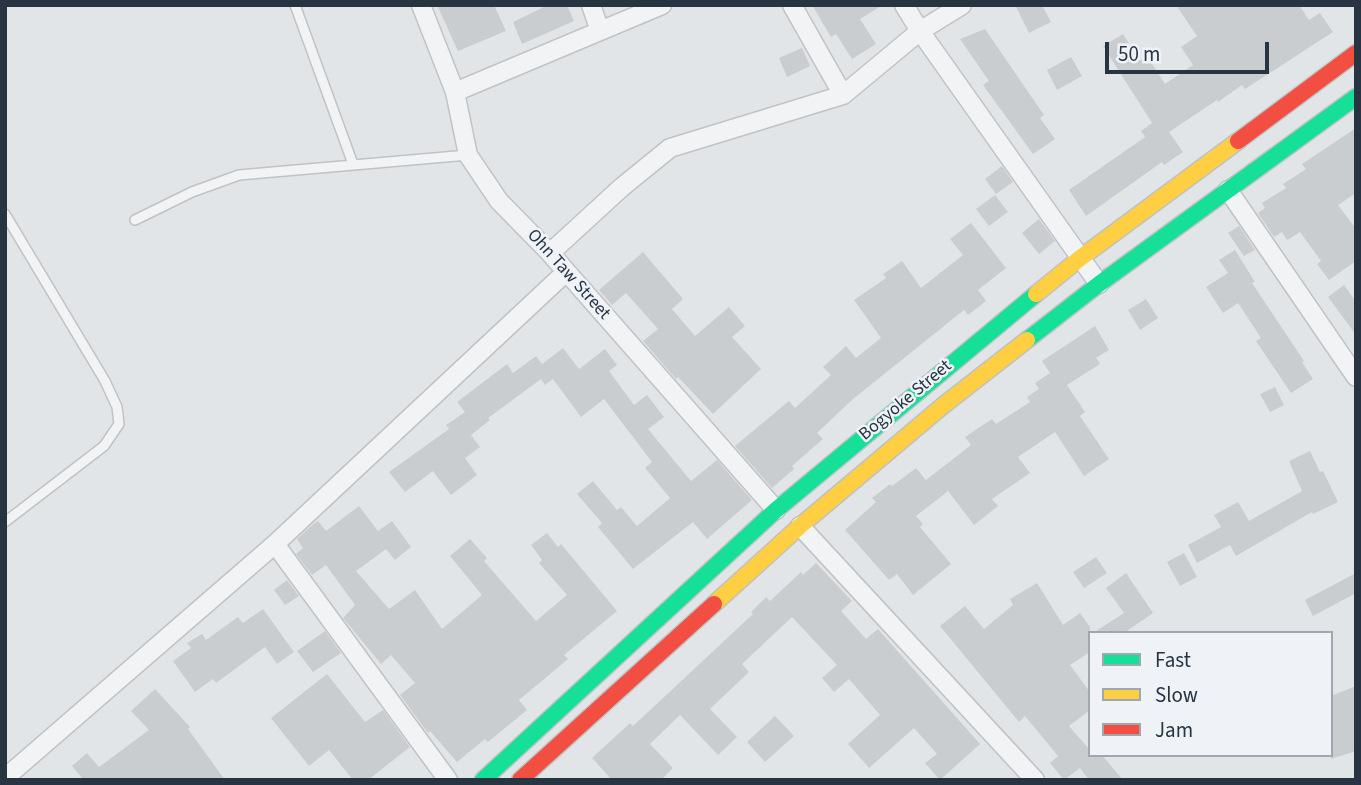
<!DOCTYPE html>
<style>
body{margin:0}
#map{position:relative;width:1361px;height:785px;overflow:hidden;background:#e2e5e8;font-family:"Source Sans 3",sans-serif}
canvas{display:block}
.frame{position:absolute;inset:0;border:7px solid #273442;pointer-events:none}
.legend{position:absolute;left:1088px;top:631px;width:245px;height:126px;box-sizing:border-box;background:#eff3f7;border:2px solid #9fa7af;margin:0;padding:9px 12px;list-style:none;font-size:21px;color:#273442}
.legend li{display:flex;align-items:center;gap:14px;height:35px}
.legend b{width:35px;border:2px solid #9fa7af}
.scale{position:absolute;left:1105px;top:42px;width:164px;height:32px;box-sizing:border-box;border:4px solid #273442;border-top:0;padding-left:9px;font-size:21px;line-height:24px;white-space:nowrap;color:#273442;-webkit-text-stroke:5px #eff3f7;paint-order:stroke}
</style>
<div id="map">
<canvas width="1361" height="785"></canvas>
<div class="frame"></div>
<ul class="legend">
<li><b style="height:9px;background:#16e098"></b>Fast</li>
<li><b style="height:9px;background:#ffcf43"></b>Slow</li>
<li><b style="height:9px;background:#f24e42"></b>Jam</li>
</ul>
<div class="scale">50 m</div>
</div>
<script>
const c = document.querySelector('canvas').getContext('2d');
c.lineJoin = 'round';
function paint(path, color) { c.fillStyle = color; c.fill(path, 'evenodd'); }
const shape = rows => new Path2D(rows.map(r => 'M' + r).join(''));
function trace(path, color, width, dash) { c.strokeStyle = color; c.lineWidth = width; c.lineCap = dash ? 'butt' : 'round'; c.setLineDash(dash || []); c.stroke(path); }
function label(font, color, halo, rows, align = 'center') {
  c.font = font + ' "Source Sans 3",sans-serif'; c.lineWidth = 5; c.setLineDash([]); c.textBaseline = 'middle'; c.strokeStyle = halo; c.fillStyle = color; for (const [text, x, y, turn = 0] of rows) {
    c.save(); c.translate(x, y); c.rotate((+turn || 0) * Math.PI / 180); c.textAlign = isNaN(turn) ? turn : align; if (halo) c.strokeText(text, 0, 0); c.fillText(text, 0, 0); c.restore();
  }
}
paint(shape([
 [437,5,494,5,506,31,458,51],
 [548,5,567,5,574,21,522,44,513,22],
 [812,5,883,5,860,19,876,44,852,59,836,34,831,37],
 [1015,5,1042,5,1051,22,1029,33],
 [1176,5,1299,5,1309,20,1320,13,1333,32,1245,89,1242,85,1218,102,1217,100,1169,132,1183,152,1164,165,1162,162,1086,216,1069,190,1145,137,1141,131,1152,123,1103,46,1123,34,1140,61,1147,56,1165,84,1193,65,1181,47,1197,36],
 [985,29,1044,115,1040,118,1055,139,1033,154,983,85,989,81,960,39],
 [802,48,810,66,787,77,779,58],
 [1071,57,1082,76,1057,90,1047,70],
 [1356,128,1356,193,1338,205,1356,229,1356,261,1329,280,1317,264,1321,261,1300,232,1287,240,1282,232,1274,237,1258,213,1265,208,1262,203,1286,188,1283,184,1306,169,1302,164],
 [1002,166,1013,182,996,194,985,179],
 [995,195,1008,212,989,226,976,209],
 [1039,219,1055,241,1039,254,1022,233],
 [971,223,1006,268,978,290,986,301,968,315,964,310,853,399,817,433,823,439,792,466,794,469,772,488,735,446,789,401,795,408,831,375,823,367,846,346,856,358,881,338,854,300,886,278,883,274,902,261,921,288,963,255,950,239],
 [1239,226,1255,250,1244,256,1228,233],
 [1235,250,1255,282,1252,283,1304,361,1302,362,1313,379,1291,393,1256,341,1261,338,1238,303,1223,313,1206,287,1228,273,1219,260],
 [643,252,683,299,672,309,695,336,729,307,745,326,732,337,761,369,713,414,678,377,676,379,643,341,658,329,626,293,612,305,599,290],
 [1344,285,1356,302,1356,335,1328,297],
 [1146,299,1158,318,1140,330,1128,310],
 [1095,326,1109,350,1096,358,1100,364,1067,385,1085,412,1080,416,1109,459,1084,476,1055,432,1018,457,1030,473,992,499,998,506,974,525,948,491,916,516,923,524,920,527,951,564,913,595,897,574,889,580,845,530,876,502,872,498,890,484,892,486,916,468,926,480,971,445,965,437,992,419,996,424,1030,402,1027,397,1039,389,1035,383,1050,373,1042,361],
 [563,348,579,369,605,349,617,365,609,371,634,405,647,395,664,417,648,429,691,481,717,460,752,500,707,539,693,522,633,569,598,527,602,523,577,494,593,481,617,510,621,507,637,526,670,498,645,468,652,462,604,399,581,417,553,379,545,385,541,379,488,418,490,420,471,435,480,447,465,458,477,475,451,495,433,471,405,492,389,472,449,429,446,425,465,412,457,402,507,364,513,373,536,356,542,364],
 [1275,387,1284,405,1270,412,1260,394],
 [1310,451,1320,472,1323,471,1338,502,1313,514,1312,512,1236,556,1230,545,1197,563,1188,545,1221,527,1214,515,1238,502,1249,521,1302,491,1289,461],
 [359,506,378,531,392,521,411,547,395,560,386,549,356,571,389,609,415,590,442,629,482,595,450,556,470,539,487,558,484,561,536,621,567,595,539,563,542,560,531,545,547,533,558,547,561,544,617,611,564,655,568,659,519,700,527,710,488,742,485,739,457,762,430,731,428,733,400,695,415,683,391,655,381,664,343,618,355,605,326,565,312,575,296,554,303,548,297,539,312,525,318,521,326,531],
 [1184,553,1197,577,1180,586,1167,562],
 [1096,557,1107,573,1084,588,1073,572],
 [816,563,852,601,841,611,866,639,878,629,980,744,940,780,925,763,937,754,914,728,869,768,848,744,880,715,849,679,834,692,822,678,837,665,792,617,742,664,749,672,710,709,737,737,718,755,680,715,650,744,673,768,661,780,612,780,592,758,630,723,633,726,753,614,751,612,766,597,770,601,801,572,803,575],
 [1126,573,1153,613,1124,633,1093,633,1124,613,1106,588],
 [1356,573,1356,593,1313,616,1305,600],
 [287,580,299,596,285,605,274,590],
 [1037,583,1063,625,1080,613,1090,627,1090,652,1070,665,1090,692,1090,710,1069,726,1090,750,1090,755,1102,755,1123,780,1089,780,1080,768,1064,780,1050,763,1058,756,1025,716,1019,722,940,626,965,606,984,629,1013,605,1010,599],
 [263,609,294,652,277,664,265,647,216,683,213,679,195,692,173,661,191,648,187,643,202,634,206,640,238,617,243,623],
 [325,631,341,653,313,672,297,651],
 [327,674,365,722,383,710,410,747,368,780,353,780,329,750,309,766,271,718],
 [1356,686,1356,751,1331,759,1331,696],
 [155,689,190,727,188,729,225,780,80,780,82,778,72,766,87,753,99,767,149,730,131,711],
 [775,716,794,736,765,762,747,742]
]), '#cacdd0');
const lane = shape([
 [295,5,353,164],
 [5,214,105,381,117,407,119,424,104,446,5,522],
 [135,220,192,192,239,175,468,155]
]);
const street = shape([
 [421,5,455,92,468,155,499,201,550,253,776,510],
 [591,5,600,31],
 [792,5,843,95],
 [904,5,920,31,1099,284],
 [455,92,662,5],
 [1228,190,1356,377],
 [550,253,622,187,670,148,843,95,920,31,962,5],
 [800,526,1035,780],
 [275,544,448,780],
 [5,778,275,544,566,272]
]);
const fast = shape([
 [1027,340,1099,284,1356,97],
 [483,780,776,510,1036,294]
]);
const slow = shape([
 [1036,294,1079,259,1238,141],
 [714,604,800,526,945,404,1027,340]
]);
const jam = shape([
 [1238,141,1356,53],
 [520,780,714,604]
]);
trace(lane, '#c0c3c6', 12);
trace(street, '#c0c3c6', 21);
trace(fast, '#bec2c5', 19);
trace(slow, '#bec2c5', 19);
trace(jam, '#bec2c5', 19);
trace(lane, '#f2f3f4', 9);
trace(street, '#f2f3f4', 18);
trace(fast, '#16e098', 16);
trace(slow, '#ffcf43', 16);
trace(jam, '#f24e42', 16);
label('18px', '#273442', '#eff3f7', [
 ["Ohn Taw Street",568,275,48],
 ["Bogyoke Street",906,401,-40]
]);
</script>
